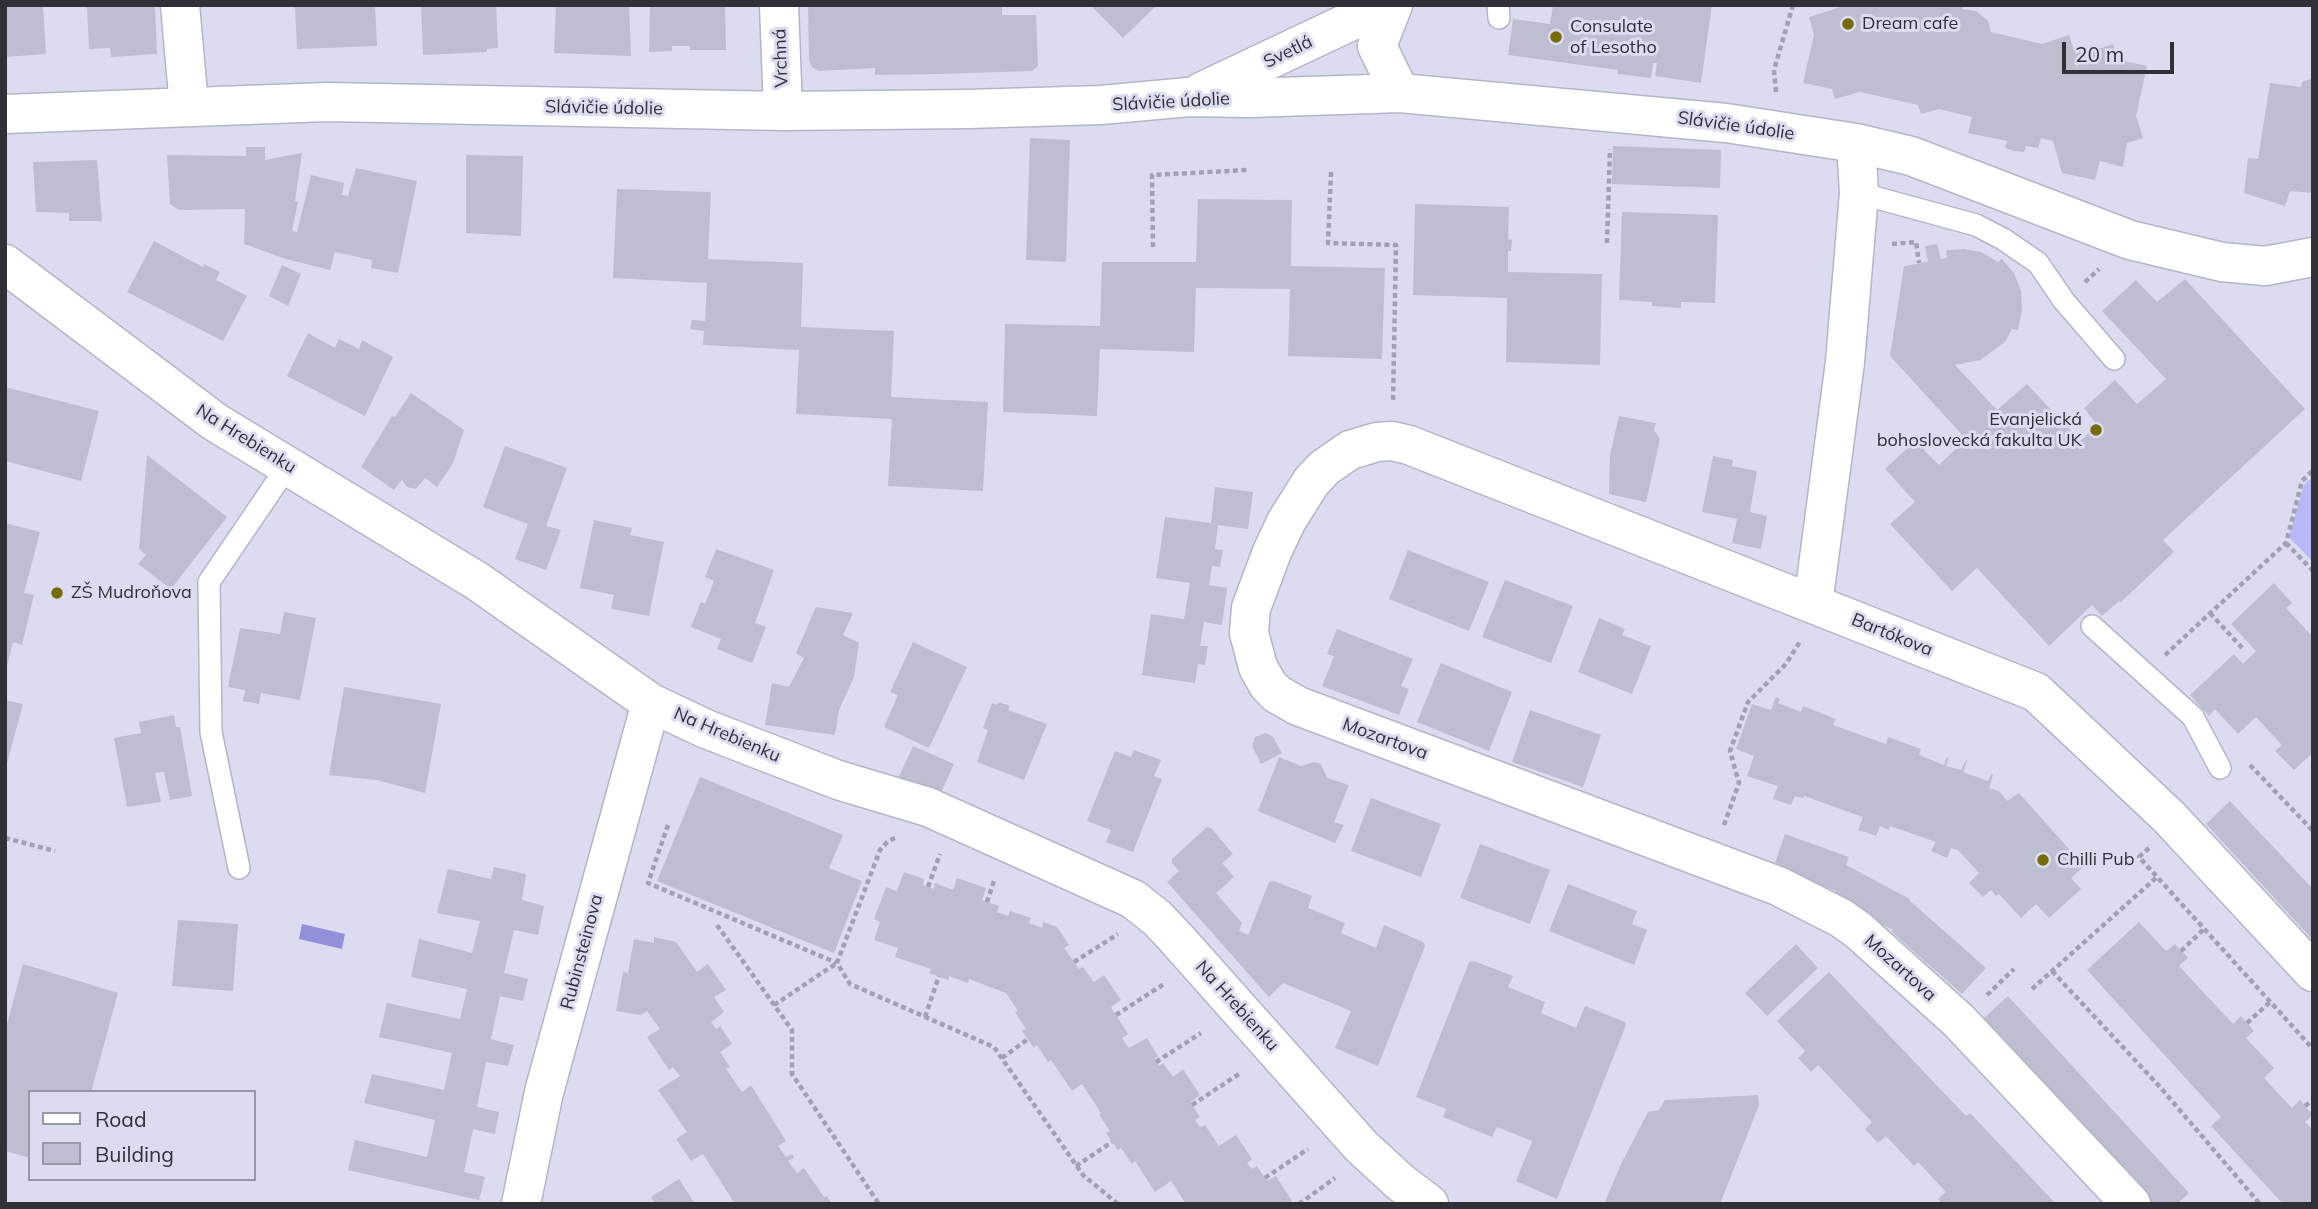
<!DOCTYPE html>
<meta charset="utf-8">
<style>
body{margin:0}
#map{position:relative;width:2318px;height:1209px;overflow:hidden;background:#dcdcf0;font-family:Mulish,sans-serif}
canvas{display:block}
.frame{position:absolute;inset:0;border:7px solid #303138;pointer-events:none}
.legend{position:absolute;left:28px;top:1090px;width:228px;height:91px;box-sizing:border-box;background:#dcdcf0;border:2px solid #9798a6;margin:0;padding:9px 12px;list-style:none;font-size:21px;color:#303138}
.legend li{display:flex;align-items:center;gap:14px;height:35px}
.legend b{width:35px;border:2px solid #9798a6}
.scale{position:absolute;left:2062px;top:42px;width:112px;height:32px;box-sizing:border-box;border:4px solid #303138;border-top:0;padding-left:9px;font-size:21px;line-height:24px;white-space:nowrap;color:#303138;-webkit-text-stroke:5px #dcdcf0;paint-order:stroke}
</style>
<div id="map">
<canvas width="2318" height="1209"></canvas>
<div class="frame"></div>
<ul class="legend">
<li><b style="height:9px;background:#fff"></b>Road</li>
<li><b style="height:19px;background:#bebed1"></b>Building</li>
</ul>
<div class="scale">20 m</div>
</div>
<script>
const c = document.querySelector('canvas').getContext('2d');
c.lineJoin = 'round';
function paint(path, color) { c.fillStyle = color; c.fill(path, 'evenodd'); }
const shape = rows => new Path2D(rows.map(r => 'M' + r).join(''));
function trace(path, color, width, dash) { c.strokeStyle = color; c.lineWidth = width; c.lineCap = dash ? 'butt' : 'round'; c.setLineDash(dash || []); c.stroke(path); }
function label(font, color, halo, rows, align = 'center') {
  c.font = font + ' Mulish,sans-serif'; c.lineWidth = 6; c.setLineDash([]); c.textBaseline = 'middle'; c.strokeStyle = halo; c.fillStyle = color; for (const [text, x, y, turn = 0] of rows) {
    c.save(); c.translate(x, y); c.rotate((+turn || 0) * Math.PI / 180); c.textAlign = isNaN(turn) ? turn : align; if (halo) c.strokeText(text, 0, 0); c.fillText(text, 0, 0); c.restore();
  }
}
paint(shape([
 [2313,476,2313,562,2289,537,2304,485]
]), '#b8b7f8');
paint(shape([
 [302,924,345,934,342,949,299,939]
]), '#9390db');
paint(shape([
 [5,5,43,5,46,54,5,57],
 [87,5,155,5,157,54,111,57,110,48,89,49],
 [295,5,375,5,377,46,297,49],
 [421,5,496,5,498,48,487,49,487,52,423,55],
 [556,5,629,5,631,56,554,53],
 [650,5,725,5,726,50,690,50,690,46,672,46,672,51,649,52],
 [808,5,1002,5,1002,15,1036,15,1038,66,1032,71,938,74,875,75,875,68,819,71,812,67,809,61],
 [1096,5,1157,5,1123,38,1093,8],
 [1553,5,1712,5,1701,83,1655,76,1657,63,1653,63,1651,78,1617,74,1618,70,1508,55,1513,19,1550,24],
 [1847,5,1963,5,1962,9,1976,11,1988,21,1991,32,2042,44,2069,35,2074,50,2086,53,2113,44,2119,60,2147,66,2136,116,2143,138,2127,143,2123,167,2100,161,2095,180,2062,173,2053,141,2041,138,2038,148,2026,146,2024,152,2014,151,2005,148,2007,141,1968,133,1972,117,1939,109,1921,114,1918,105,1860,92,1835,99,1832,89,1803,83,1814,35,1809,17],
 [2313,78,2313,193,2290,191,2285,206,2244,193,2248,158,2258,159,2270,83,2301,87,2302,82],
 [1030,138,1070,140,1066,262,1026,260],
 [1613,146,1721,150,1720,188,1612,184],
 [246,147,265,147,265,160,302,153,295,201,298,202,292,231,297,232,311,175,344,183,342,195,348,196,356,168,417,181,398,273,371,268,372,260,335,252,330,270,286,259,244,244,245,209,179,210,170,204,167,155,246,156],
 [466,155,523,156,521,236,466,233],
 [97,160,102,221,69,221,69,213,36,212,33,162],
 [617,189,711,192,708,259,803,263,801,327,894,331,891,397,988,402,983,491,888,486,892,419,796,414,799,350,703,345,704,331,690,329,692,320,705,321,707,283,613,278],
 [1198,199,1292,200,1291,266,1385,268,1382,359,1288,356,1290,289,1196,288,1194,352,1100,349,1097,416,1003,412,1005,324,1100,326,1102,262,1196,262],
 [1415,204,1509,207,1508,239,1512,240,1511,251,1508,251,1508,272,1602,274,1600,365,1506,362,1507,298,1413,295],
 [1622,212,1718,215,1715,303,1681,302,1681,308,1652,306,1652,302,1619,300],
 [154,241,203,267,204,264,220,272,216,280,247,296,223,341,127,292],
 [1937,244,1941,259,1947,258,1946,250,1964,249,1981,252,1998,262,2002,259,2014,273,2021,291,2022,310,2018,330,2012,329,2005,342,1980,360,1955,365,1997,410,2027,384,2071,431,2069,434,2077,444,2097,425,2084,408,2115,380,2137,404,2166,379,2102,311,2136,280,2157,302,2185,279,2305,409,2163,540,2174,552,2121,602,2119,601,2102,616,2092,605,2049,646,1977,568,1952,591,1890,524,1915,502,1885,469,1915,441,1939,465,1966,439,1890,356,1904,266,1928,262,1925,246],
 [282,265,301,274,288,306,269,296],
 [308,333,335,348,339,339,359,349,362,340,393,357,365,416,287,376],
 [5,387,99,411,81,481,5,461],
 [411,393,464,430,453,463,437,487,425,478,416,489,407,487,402,480,394,490,361,467,392,416,395,417],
 [1619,416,1656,423,1654,430,1660,439,1646,502,1609,494,1610,455],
 [505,446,567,468,546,526,561,530,546,570,515,559,528,524,483,507],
 [147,455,227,517,171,589,138,564,146,555,139,549],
 [1713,456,1733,460,1732,466,1757,471,1750,512,1767,516,1761,549,1732,543,1737,519,1702,512],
 [1215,487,1253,492,1248,529,1218,525,1215,549,1223,550,1220,567,1212,566,1209,585,1227,588,1222,625,1204,622,1200,646,1208,646,1205,665,1198,664,1195,683,1142,675,1151,614,1184,619,1190,583,1156,578,1165,517,1211,523],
 [594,520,632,528,630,535,664,542,649,616,611,609,614,595,580,588],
 [5,523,40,532,24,593,34,595,22,645,13,642,6,670],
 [716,549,774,570,755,623,766,627,752,663,717,649,721,639,691,627,701,602,705,604,714,581,705,577],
 [1408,550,1489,582,1469,631,1389,599],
 [1505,580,1573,606,1551,663,1482,637],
 [2274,583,2292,603,2286,608,2311,635,2313,634,2313,753,2294,770,2275,751,2282,745,2256,717,2238,734,2215,709,2209,716,2190,695,2234,654,2243,664,2256,651,2231,624],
 [816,607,853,613,843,635,859,643,854,677,839,710,835,735,765,725,772,683,789,687,804,658,796,653],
 [284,612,316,618,300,700,261,693,259,704,243,701,245,690,228,687,240,628,280,634],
 [1599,618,1625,629,1622,635,1651,646,1632,694,1578,672],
 [1337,629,1413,659,1401,686,1409,689,1399,715,1322,686,1334,656,1327,654],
 [913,642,967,667,929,748,884,727,898,695,890,692],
 [1441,663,1512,692,1489,751,1417,722],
 [344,687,441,704,425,793,377,780,329,775],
 [1776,697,1780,699,1778,703,1801,712,1803,706,1836,719,1833,725,1886,744,1888,737,1921,749,1919,755,1944,765,1946,758,1949,758,1946,766,1961,770,1966,760,1967,761,1963,772,1988,781,1991,774,1993,775,1989,788,1999,791,2007,801,2019,793,2084,866,2071,878,2081,889,2049,918,2036,904,2021,918,1999,894,1996,896,1991,890,1983,897,1969,883,1979,873,1958,850,1951,848,1947,858,1931,851,1936,842,1890,826,1889,830,1880,826,1876,836,1868,833,1858,830,1863,817,1804,796,1803,798,1795,796,1791,805,1773,799,1778,786,1747,776,1754,756,1736,749,1752,704,1771,710],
 [5,700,23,704,6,767,5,767],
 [999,702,1010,706,1008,710,1047,724,1024,780,977,762,988,730,983,728,992,703,997,705],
 [1530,710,1601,735,1583,787,1512,762],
 [174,715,176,727,180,727,192,796,170,800,164,772,155,773,161,802,127,807,114,738,141,733,139,722],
 [1266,733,1273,737,1282,753,1261,764,1252,746,1255,737],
 [913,746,954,764,939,797,897,781],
 [1134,750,1161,760,1154,776,1162,779,1133,852,1106,842,1111,830,1087,821,1115,751,1131,757],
 [1279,757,1301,766,1314,762,1321,764,1327,778,1349,785,1334,822,1344,825,1335,843,1258,811],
 [700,777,843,835,829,868,862,881,834,953,657,881],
 [1371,798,1441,824,1421,877,1351,851],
 [2230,801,2313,889,2313,940,2206,824],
 [1207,827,1212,829,1233,854,1222,863,1234,877,1216,893,1242,923,1239,931,1248,935,1269,882,1274,881,1312,896,1308,908,1345,923,1341,933,1376,948,1384,925,1423,942,1425,946,1378,1066,1335,1048,1351,1011,1283,983,1269,997,1167,882,1179,871,1172,863,1172,859],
 [1785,834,1849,857,1846,865,1910,899,1909,900,1986,968,1962,994,1892,932,1893,930,1834,898,1836,891,1773,869],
 [1480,844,1550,870,1530,924,1460,898],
 [494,867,526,874,522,900,544,906,538,935,514,930,504,973,528,979,523,1001,500,996,491,1039,514,1045,508,1066,486,1062,477,1107,499,1112,495,1134,473,1129,464,1172,485,1177,479,1200,348,1170,355,1140,427,1157,435,1120,364,1103,372,1074,444,1090,452,1053,379,1037,387,1003,460,1019,467,989,411,977,419,939,472,953,480,921,437,913,448,869,491,879],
 [904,872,924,879,923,885,934,889,935,883,953,890,957,878,986,888,982,900,999,906,997,912,1008,916,1010,911,1031,918,1029,923,1042,928,1043,922,1057,927,1069,945,1064,948,1079,969,1083,967,1094,982,1104,975,1121,1000,1111,1007,1128,1034,1122,1038,1129,1048,1147,1038,1158,1056,1154,1059,1159,1066,1163,1063,1173,1077,1183,1069,1200,1095,1190,1102,1200,1117,1195,1120,1200,1127,1205,1125,1219,1146,1236,1135,1252,1159,1247,1163,1252,1169,1257,1166,1267,1181,1276,1176,1292,1201,1288,1204,1186,1204,1171,1181,1155,1192,1135,1161,1132,1164,1121,1148,1118,1150,1106,1133,1110,1131,1099,1115,1101,1113,1082,1084,1072,1091,1051,1060,1048,1062,1037,1045,1034,1048,1022,1031,1026,1029,1015,1012,1018,1011,1006,993,969,979,968,983,949,976,948,980,929,973,931,969,895,957,898,948,874,940,880,922,874,919,886,887,897,891],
 [1568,884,1637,911,1632,924,1647,930,1634,965,1549,931],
 [178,920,238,924,233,991,172,986],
 [2139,922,2166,951,2175,944,2188,958,2179,966,2233,1024,2241,1016,2247,1023,2254,1031,2246,1038,2274,1068,2264,1078,2292,1108,2300,1100,2313,1115,2305,1122,2313,1130,2313,1204,2283,1204,2211,1126,2221,1117,2087,970],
 [654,937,676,942,697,972,708,964,726,990,714,997,724,1012,711,1022,716,1029,720,1026,732,1044,720,1052,730,1067,726,1069,742,1092,751,1085,786,1141,778,1146,786,1157,792,1154,794,1158,788,1161,797,1173,804,1168,824,1197,827,1196,832,1204,735,1204,703,1154,691,1161,676,1139,687,1132,658,1090,680,1076,673,1067,669,1070,647,1037,660,1029,647,1011,641,1015,616,1011,623,972,628,973,634,939,654,943],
 [1796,944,1818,968,1767,1016,1745,993],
 [1474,961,1513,976,1508,987,1545,1002,1541,1013,1576,1028,1585,1006,1625,1022,1626,1025,1557,1199,1516,1181,1532,1141,1497,1127,1492,1137,1443,1117,1446,1109,1416,1097,1469,962],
 [23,964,118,993,91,1092,30,1092,30,1158,5,1151,5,1032],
 [1829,972,1966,1116,1970,1113,2056,1204,1942,1204,1938,1199,1946,1192,1918,1162,1914,1166,1886,1136,1878,1143,1865,1129,1872,1122,1818,1065,1811,1072,1798,1058,1805,1051,1777,1021],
 [2008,996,2189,1193,2177,1204,2154,1204,1983,1019],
 [1758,1095,1759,1105,1720,1204,1604,1204,1621,1164,1648,1112,1659,1110,1665,1100],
 [679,1179,695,1204,655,1204,651,1197]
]), '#bebed1');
const lane = shape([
 [1498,5,1499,18],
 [1859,193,1976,225,2003,239,2038,263,2064,301,2114,359],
 [2092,626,2193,717,2220,768],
 [239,868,211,732,209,582,287,467]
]);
const street = shape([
 [180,5,189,106],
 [779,5,783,111],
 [1393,5,1377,46,1400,93],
 [1201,92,1385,5],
 [5,114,327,102,783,111,968,109,1101,105,1189,97,1249,98,1400,93,1726,123,1856,143,1911,156,2130,240,2222,262,2265,266,2313,257],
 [1856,143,1859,193,1845,362,1813,604,2036,692,2169,817,2313,972],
 [5,264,215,422,477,581,651,703,706,729,838,780,928,807,1133,899,1157,918,1175,937,1361,1146,1400,1182,1429,1204],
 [1813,604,1409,445,1392,441,1377,442,1350,450,1324,468,1311,482,1286,522,1272,552,1251,608,1249,633,1258,667,1268,685,1277,694,1298,706,1778,886,1841,918,1858,930,1959,1021,2131,1204],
 [521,1204,544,1092,651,703]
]);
trace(lane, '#b4b5c7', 24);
trace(street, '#b4b5c7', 41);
trace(shape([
 [1776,92,1774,70,1793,5],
 [1331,172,1328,243,1396,245,1393,403],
 [1607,243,1610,149],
 [1892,244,1916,242,1919,263],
 [1153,247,1152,175,1247,170],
 [2085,282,2099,269],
 [2286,543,2313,571],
 [2210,613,2244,650],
 [2165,655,2286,543,2302,481,2313,470],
 [2250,765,2313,831],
 [668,825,648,883,837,963],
 [1724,825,1739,783,1730,751,1748,702,1786,664,1801,640],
 [5,838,55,851],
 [895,838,888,841,880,850,837,963,850,984,994,1047,1083,1175,1118,1204],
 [2149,848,2139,857,2313,1049],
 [928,887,940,854],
 [987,902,995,878],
 [717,925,792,1030,792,1074,879,1204],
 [2181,951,2204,929],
 [1074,962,1118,934],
 [2052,971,2160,1087,2260,1204],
 [2032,989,2157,877],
 [1987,995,2014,969],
 [774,1005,837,963],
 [1116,1015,1164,984],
 [925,1017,939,976],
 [2247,1023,2270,1002],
 [1002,1058,1028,1039],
 [1156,1062,1201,1033],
 [1192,1105,1239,1074],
 [2305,1106,2313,1100],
 [1076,1166,1112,1142],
 [1265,1178,1308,1149],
 [1299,1204,1335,1178]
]), '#a1a2b1', 4.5, [5, 3.5]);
trace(lane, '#fff', 21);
trace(street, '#fff', 38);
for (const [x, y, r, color] of [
 [1848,24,7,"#746c08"],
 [1556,37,7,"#746c08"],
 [2096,430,7,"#746c08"],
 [57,593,7,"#746c08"],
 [2043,860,7,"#746c08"]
]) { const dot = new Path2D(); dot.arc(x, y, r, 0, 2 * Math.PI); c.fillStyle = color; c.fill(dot); trace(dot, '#dcdcf0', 2.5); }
label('18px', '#303138', '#dcdcf0', [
 ["Dream cafe",1862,24],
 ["Consulate",1570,27],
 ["of Lesotho",1570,48],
 ["Evanjelická",2082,420,"right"],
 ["bohoslovecká fakulta UK",2082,441,"right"],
 ["ZŠ Mudroňova",71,593],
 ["Chilli Pub",2057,860]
], 'left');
label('18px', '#303138', '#dcdcf0', [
 ["Svetlá",1288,52,-26],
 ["Vrchná",781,58,-92],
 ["Slávičie údolie",1171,102,-3],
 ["Slávičie údolie",604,108,1],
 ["Slávičie údolie",1736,126,8],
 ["Na Hrebienku",246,439,32],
 ["Bartókova",1892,635,22],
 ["Na Hrebienku",727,735,23],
 ["Mozartova",1385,739,20],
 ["Rubinsteinova",582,952,-75],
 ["Mozartova",1900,968,42],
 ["Na Hrebienku",1237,1006,48]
]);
</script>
